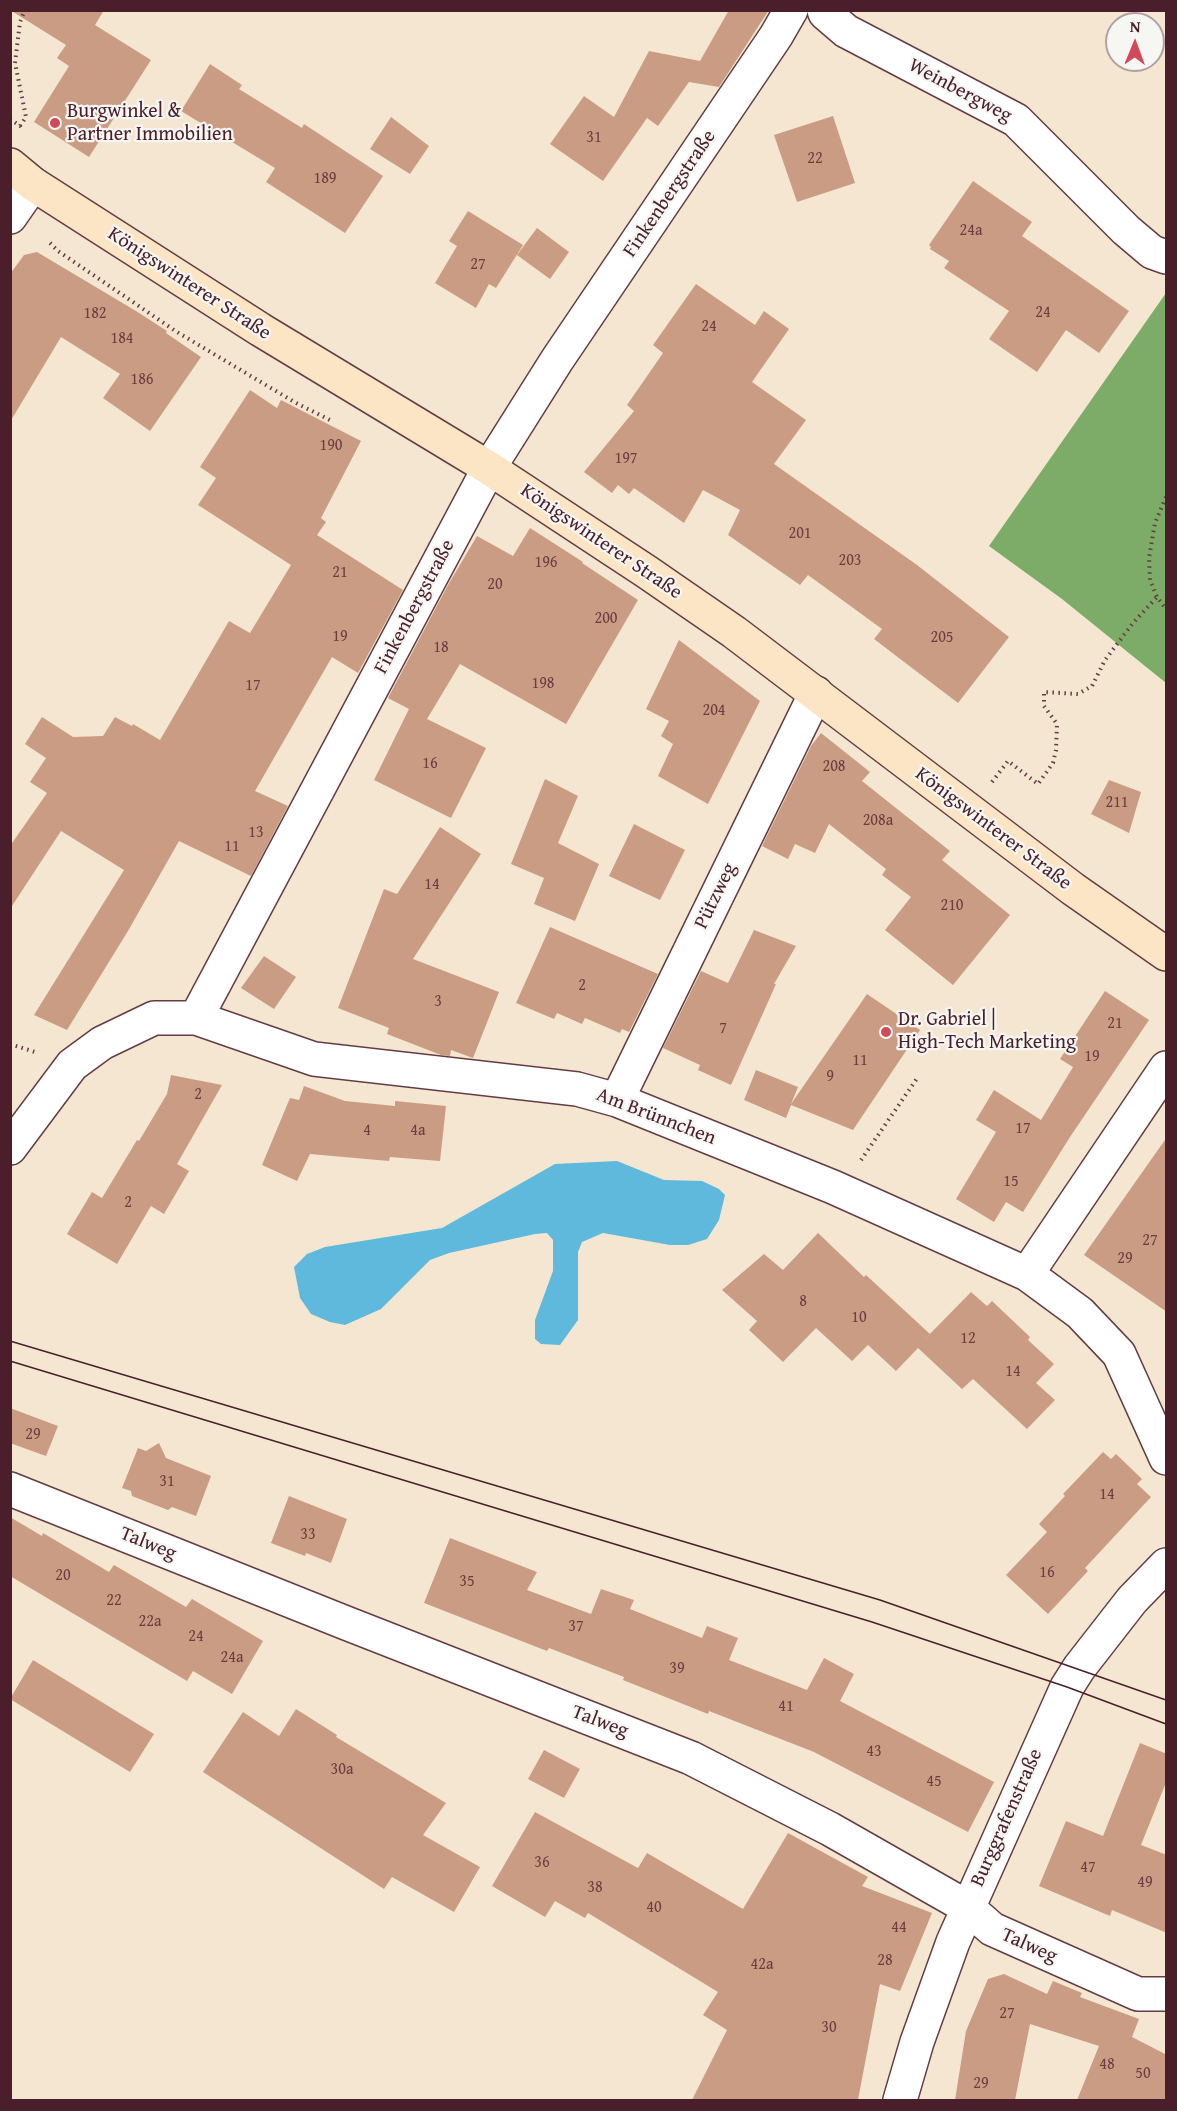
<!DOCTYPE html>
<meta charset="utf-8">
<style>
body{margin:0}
#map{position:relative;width:1177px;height:2111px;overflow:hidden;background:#f4e6d1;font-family:"Gentium Book Plus",serif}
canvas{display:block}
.frame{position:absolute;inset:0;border:12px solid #4a1f2b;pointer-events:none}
.north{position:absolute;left:1105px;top:12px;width:60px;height:60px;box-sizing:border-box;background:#f6f6f2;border:2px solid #b1a0a2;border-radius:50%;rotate:1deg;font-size:16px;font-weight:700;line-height:24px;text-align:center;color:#4a1f2b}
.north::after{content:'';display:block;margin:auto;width:21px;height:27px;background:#d1495b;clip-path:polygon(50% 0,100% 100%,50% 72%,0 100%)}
</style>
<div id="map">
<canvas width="1177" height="2111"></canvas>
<div class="frame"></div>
<div class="north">N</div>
</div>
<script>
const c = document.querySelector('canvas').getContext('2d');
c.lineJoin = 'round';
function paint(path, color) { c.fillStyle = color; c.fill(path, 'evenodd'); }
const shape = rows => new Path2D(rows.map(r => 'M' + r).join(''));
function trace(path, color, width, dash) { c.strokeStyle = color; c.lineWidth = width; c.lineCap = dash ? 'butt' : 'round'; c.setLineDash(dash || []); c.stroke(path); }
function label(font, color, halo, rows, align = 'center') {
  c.font = font + ' "Gentium Book Plus",serif'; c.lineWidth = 4.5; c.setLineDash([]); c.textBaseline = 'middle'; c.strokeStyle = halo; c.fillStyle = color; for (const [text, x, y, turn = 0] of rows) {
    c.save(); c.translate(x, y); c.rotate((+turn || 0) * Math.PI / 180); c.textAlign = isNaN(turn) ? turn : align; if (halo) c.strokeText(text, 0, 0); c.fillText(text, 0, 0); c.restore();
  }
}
paint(shape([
 [1166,293,1166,683,1062,599,989,546]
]), '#7cac67');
paint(shape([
 [617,1161,664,1180,702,1181,719,1189,725,1195,719,1220,707,1239,688,1245,670,1245,603,1233,582,1242,578,1252,578,1320,560,1345,541,1344,535,1339,535,1320,553,1271,553,1240,547,1233,535,1234,449,1253,430,1260,381,1309,345,1325,330,1322,311,1314,300,1298,294,1267,307,1254,325,1247,442,1228,555,1164]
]), '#5eb9dc');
paint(shape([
 [10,10,104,10,95,25,151,60,89,157,34,122,69,66,57,58,66,45],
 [729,10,769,10,719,87,689,82,658,126,647,118,603,181,550,144,584,96,614,117,649,51,700,61],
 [210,64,242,85,239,89,302,128,304,124,383,176,345,233,266,182,275,168,181,111],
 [833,116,855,183,797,202,774,135],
 [391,117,429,146,410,174,370,149],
 [973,181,1032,222,1022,236,1129,311,1099,353,1066,330,1037,372,989,339,1009,311,944,268,949,261,930,249,931,247,929,245],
 [468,211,523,245,496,288,489,284,476,308,435,283,457,246,449,241],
 [537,228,569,252,550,279,517,255],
 [37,252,136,311,167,331,166,333,201,357,150,431,103,398,120,374,61,337,10,422,10,274,24,255],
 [696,284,755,325,764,311,789,329,752,382,806,420,774,464,917,565,1009,637,958,703,874,639,882,629,808,575,800,585,728,535,740,510,703,490,684,523,634,488,629,494,618,485,612,493,584,472,634,411,627,405,663,353,653,345],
 [250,390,277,408,281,400,361,441,321,518,326,522,317,535,403,590,358,673,332,657,255,791,288,806,251,876,179,841,128,931,67,1030,34,1015,124,870,61,831,10,909,10,846,47,793,30,782,46,758,25,744,42,717,73,737,103,736,115,717,132,726,133,724,160,740,229,621,250,633,291,565,198,505,216,478,200,467],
 [530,528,583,562,582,563,638,600,566,724,460,664,427,719,486,748,451,818,374,780,409,709,388,698,448,585,477,536,513,556],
 [679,640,760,701,708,804,658,776,673,744,661,736,669,721,646,709],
 [821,733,870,772,862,781,950,851,942,860,1010,915,953,985,885,930,911,897,882,875,886,869,829,824,815,853,795,844,788,859,762,846,811,746],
 [545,779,578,796,558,843,599,864,575,921,534,904,544,878,511,864],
 [1109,780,1141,792,1129,833,1091,814],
 [634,824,685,850,660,900,609,876],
 [440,827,481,854,413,959,499,992,473,1058,451,1050,450,1056,441,1055,387,1034,389,1028,338,1008,384,889,397,894],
 [550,927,658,974,629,1032,622,1029,620,1033,585,1018,582,1024,557,1013,554,1019,516,1003],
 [754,930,796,946,774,984,776,984,731,1085,698,1070,700,1065,663,1048,701,971,728,983],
 [264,956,296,977,274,1009,241,988],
 [1105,991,1149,1020,1070,1137,1023,1212,1006,1202,994,1222,956,1199,996,1132,976,1120,994,1090,1041,1120,1073,1067,1060,1059],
 [867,994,920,1030,853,1130,791,1105,786,1118,744,1100,756,1070,798,1087,791,1104],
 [171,1075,222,1085,177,1164,189,1171,164,1214,151,1206,117,1264,67,1234,92,1192,102,1198,137,1140,139,1141,167,1094],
 [304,1086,345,1101,395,1106,395,1101,446,1106,440,1161,390,1157,389,1161,310,1154,297,1181,262,1165,290,1098,299,1100],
 [1167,1137,1167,1312,1084,1255],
 [818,1233,864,1277,866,1275,930,1334,924,1340,971,1292,987,1306,992,1301,1030,1337,1028,1340,1054,1364,1036,1383,1055,1400,1027,1429,973,1379,962,1389,918,1348,896,1371,868,1345,852,1361,816,1328,783,1362,749,1330,757,1321,722,1290,764,1254,783,1270],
 [10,1408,58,1426,46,1456,10,1443],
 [159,1443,166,1458,211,1476,196,1516,172,1507,168,1510,132,1496,131,1491,122,1488,138,1448,146,1451],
 [1103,1452,1111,1459,1116,1454,1142,1479,1137,1484,1151,1497,1085,1568,1088,1571,1048,1614,1006,1575,1047,1532,1039,1524,1065,1496,1063,1494],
 [289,1496,347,1519,331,1563,306,1553,305,1556,271,1543],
 [10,1517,42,1536,43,1533,109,1572,114,1565,186,1607,192,1599,263,1641,232,1694,193,1671,187,1681,10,1576],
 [450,1538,537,1572,527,1590,591,1614,601,1589,634,1600,630,1609,702,1638,707,1626,738,1638,729,1660,807,1690,824,1658,854,1674,840,1701,994,1782,968,1832,814,1752,709,1711,708,1714,623,1680,624,1677,549,1648,547,1651,424,1603],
 [33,1660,154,1734,130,1772,10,1699],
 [296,1709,337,1735,336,1737,446,1803,423,1835,480,1867,454,1912,392,1877,384,1889,203,1772,243,1712,279,1736],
 [1140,1743,1167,1754,1167,1780,1141,1845,1167,1855,1167,1933,1112,1910,1110,1916,1039,1886,1066,1821,1103,1836],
 [544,1750,580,1769,564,1798,528,1779],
 [535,1812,638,1868,647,1853,743,1909,788,1833,868,1877,862,1886,932,1913,900,1991,880,1984,858,2100,692,2100,727,2030,703,2015,718,1992,588,1913,585,1918,555,1901,545,1917,492,1886],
 [1004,1974,1047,1994,1053,1981,1082,1993,1080,1997,1139,2019,1132,2037,1167,2055,1167,2100,1077,2100,1099,2046,1030,2024,1015,2100,955,2100,966,2031,988,1979]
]), '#cb9c84');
const minor = shape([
 [824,10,825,13,846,31,1016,120,1126,230,1152,252,1166,257],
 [10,217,33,184],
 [196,1018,489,468,557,360,776,36,791,10],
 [617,1100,816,693],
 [10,1148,72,1065,102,1043,154,1018,196,1018,314,1059,577,1089,617,1100,833,1187,1027,1274,1080,1313,1119,1354,1166,1458],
 [1027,1274,1166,1068],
 [10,1489,346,1623,691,1758,830,1829,967,1907,992,1929,1138,1994,1166,1994],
 [900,2100,917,2042,953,1942,1067,1687,1079,1668,1132,1600,1166,1565]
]);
const secondary = shape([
 [10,165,33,184,261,330,489,468,647,572,734,632,1073,889,1166,954]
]);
trace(minor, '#643d44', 36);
trace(secondary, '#643d44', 36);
trace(shape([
 [10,119,23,128],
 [20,126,26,117,15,63,20,22,25,10],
 [50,243,58,251,177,332,296,403,330,420,333,420],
 [1166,497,1155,523,1149,558,1150,580,1157,597,1166,609],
 [992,782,1008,761,1038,784,1053,763,1056,750,1057,724,1044,706,1044,692,1078,694,1092,686,1105,660,1133,623,1157,597],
 [10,1044,35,1052],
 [861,1160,918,1077]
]), '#643d44', 4, [1.5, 4.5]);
trace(minor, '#fff', 33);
trace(secondary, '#fce5c4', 33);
trace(shape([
 [10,1341,880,1600,1166,1700],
 [10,1361,872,1622,1067,1687,1166,1724]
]), '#4a1f2b', 1.5);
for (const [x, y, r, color] of [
 [55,123,6,"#d1495b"],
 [886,1032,6,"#d1495b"]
]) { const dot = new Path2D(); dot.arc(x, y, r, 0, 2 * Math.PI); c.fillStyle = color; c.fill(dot); trace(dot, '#f6f6f2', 2); }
label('16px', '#6a3e41', null, [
 ["31",594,138],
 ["22",815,159],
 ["189",325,179],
 ["24a",971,231],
 ["27",478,265],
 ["24",1043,313],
 ["182",95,314],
 ["24",709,327],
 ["184",122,339],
 ["186",142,380],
 ["190",331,446],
 ["197",626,459],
 ["201",800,534],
 ["203",850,561],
 ["196",546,563],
 ["21",340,573],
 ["20",495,585],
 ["200",606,619],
 ["19",340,637],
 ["205",942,638],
 ["18",441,648],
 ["198",543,684],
 ["17",253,686],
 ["204",714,711],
 ["16",430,764],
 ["208",834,767],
 ["211",1117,803],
 ["208a",878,821],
 ["13",256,833],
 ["11",232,847],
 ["14",432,885],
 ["210",952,906],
 ["2",582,986],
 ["3",438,1002],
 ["21",1115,1024],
 ["7",723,1029],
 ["19",1092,1057],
 ["11",860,1061],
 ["9",830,1077],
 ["2",198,1095],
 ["17",1023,1129],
 ["4",367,1131],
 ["4a",418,1131],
 ["15",1011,1182],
 ["2",128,1203],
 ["27",1150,1241],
 ["29",1125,1259],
 ["8",803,1302],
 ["10",859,1318],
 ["12",968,1339],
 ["14",1013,1372],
 ["29",33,1435],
 ["31",167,1482],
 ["14",1107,1495],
 ["33",308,1535],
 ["16",1047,1573],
 ["20",63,1576],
 ["35",467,1582],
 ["22",114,1601],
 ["22a",150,1622],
 ["37",576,1627],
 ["24",196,1637],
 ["24a",232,1658],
 ["39",677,1669],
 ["41",786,1707],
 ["43",874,1752],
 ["30a",342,1770],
 ["45",934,1782],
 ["36",542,1863],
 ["47",1088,1868],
 ["49",1145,1883],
 ["38",595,1888],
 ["40",654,1908],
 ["44",899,1928],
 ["28",885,1961],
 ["42a",762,1965],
 ["27",1007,2014],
 ["30",829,2028],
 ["48",1107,2065],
 ["50",1143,2074],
 ["29",981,2084]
]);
label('20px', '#4a1f2b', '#f6f6f2', [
 ["Weinbergweg",960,91,28],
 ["Finkenbergstraße",670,194,-56],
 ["Königswinterer Straße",189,284,33],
 ["Königswinterer Straße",601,542,34],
 ["Finkenbergstraße",415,607,-62],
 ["Königswinterer Straße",993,829,37],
 ["Pützweg",716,896,-64],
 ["Am Brünnchen",656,1117,21],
 ["Talweg",148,1544,22],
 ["Talweg",600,1722,21],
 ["Burggrafenstraße",1007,1818,-66],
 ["Talweg",1029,1946,24]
]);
label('20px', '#4a1f2b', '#f6f6f2', [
 ["Burgwinkel &",67,112],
 ["Partner Immobilien",67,135],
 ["Dr. Gabriel |",898,1020],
 ["High-Tech Marketing",898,1043]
], 'left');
</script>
